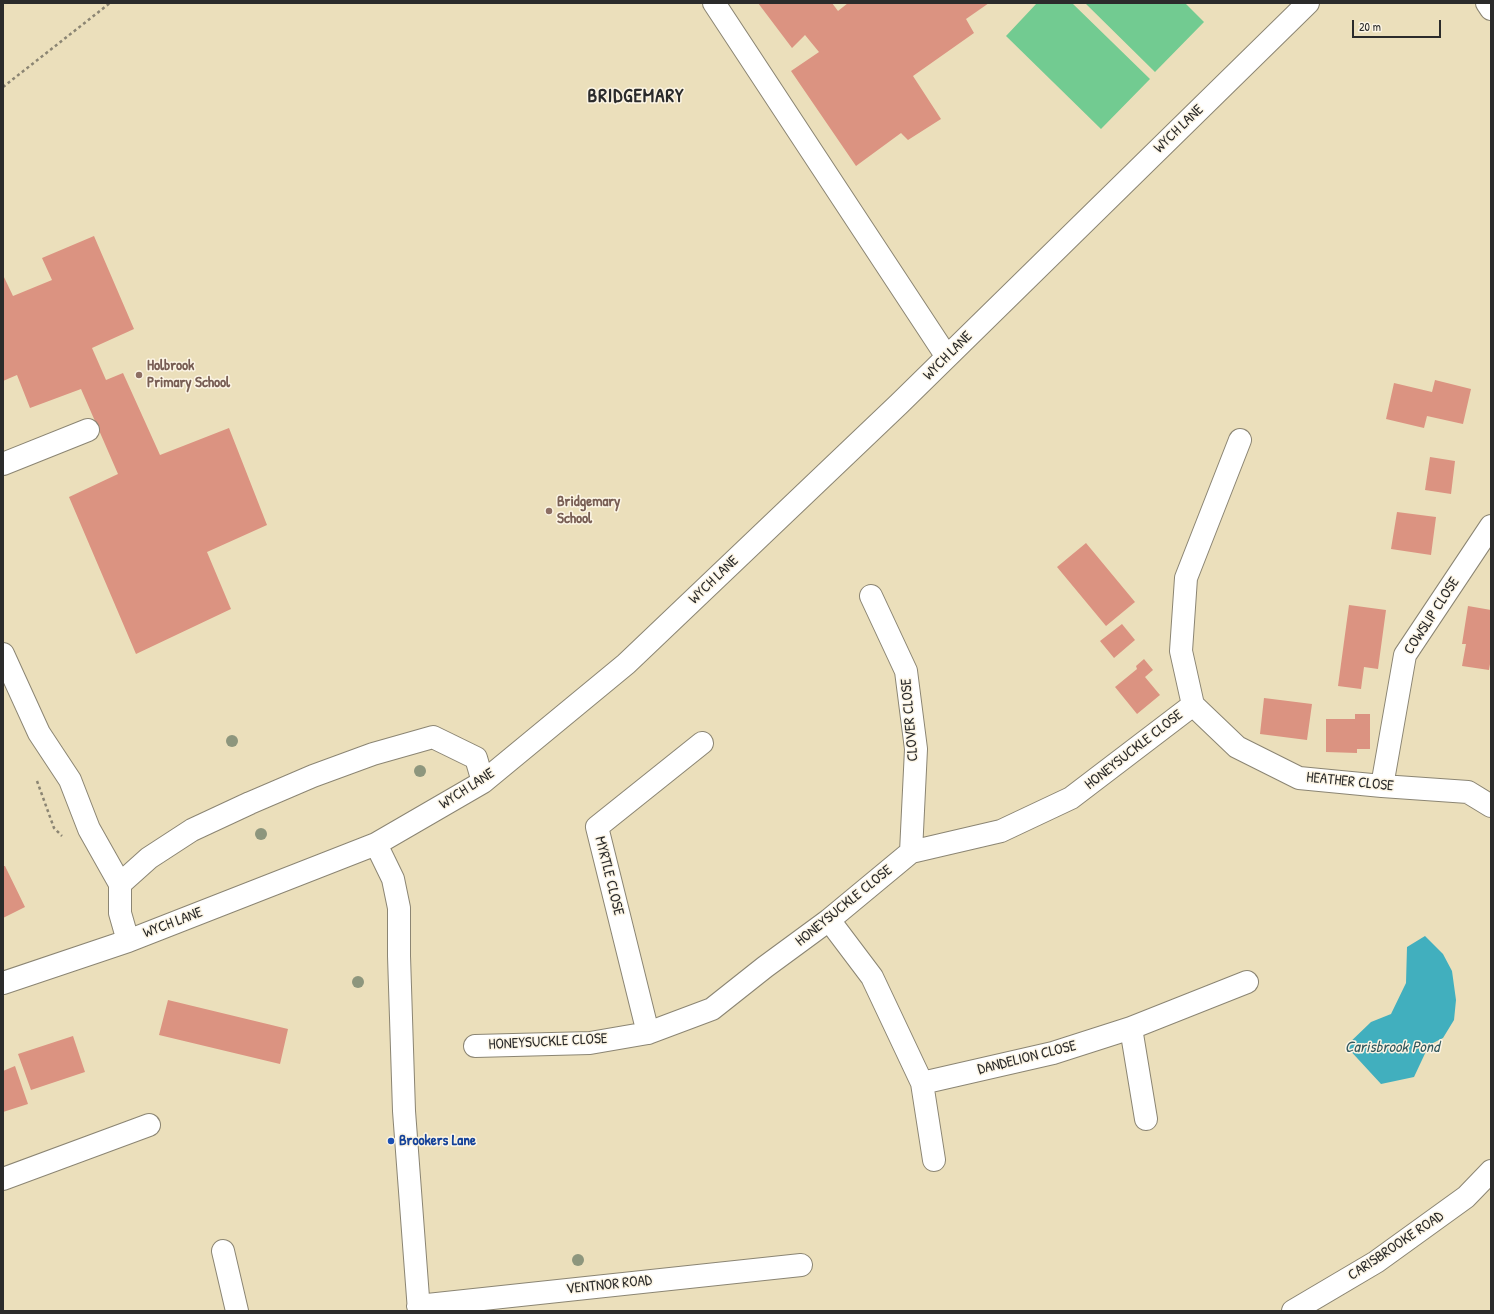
<!DOCTYPE html>
<style>
body{margin:0}
#map{position:relative;width:1494px;height:1314px;overflow:hidden;background:#ebdfbb;font-family:"Patrick Hand",sans-serif}
canvas{display:block}
.frame{position:absolute;inset:0;border:4px solid #2b2b2b;pointer-events:none}
.scale{position:absolute;left:1352px;top:20px;width:89px;height:18px;box-sizing:border-box;border:2px solid #2b2b2b;border-top:0;padding-left:5px;font-size:12px;line-height:14px;white-space:nowrap;color:#2b2b2b;-webkit-text-stroke:3px #fcf5e5;paint-order:stroke}
</style>
<div id="map">
<canvas width="1494" height="1314"></canvas>
<div class="frame"></div>
<div class="scale">20 m</div>
</div>
<script>
const c = document.querySelector('canvas').getContext('2d');
c.lineJoin = 'round';
function paint(path, color) { c.fillStyle = color; c.fill(path, 'evenodd'); }
const shape = rows => new Path2D(rows.map(r => 'M' + r).join(''));
function trace(path, color, width, dash) { c.strokeStyle = color; c.lineWidth = width; c.lineCap = dash ? 'butt' : 'round'; c.setLineDash(dash || []); c.stroke(path); }
function label(font, color, halo, rows, align = 'center') {
  c.font = font + ' "Patrick Hand",sans-serif'; c.lineWidth = 3; c.setLineDash([]); c.textBaseline = 'middle'; c.strokeStyle = halo; c.fillStyle = color; for (const [text, x, y, turn = 0] of rows) {
    c.save(); c.translate(x, y); c.rotate((+turn || 0) * Math.PI / 180); c.textAlign = isNaN(turn) ? turn : align; if (halo) c.strokeText(text, 0, 0); c.fillText(text, 0, 0); c.restore();
  }
}
paint(shape([
 [1037,3,1072,3,1150,79,1101,129,1006,36],
 [1085,3,1185,3,1204,22,1155,72]
]), '#72cb91');
paint(shape([
 [1425,936,1443,954,1452,971,1456,1000,1454,1020,1443,1038,1429,1045,1414,1077,1381,1084,1346,1046,1371,1022,1391,1014,1406,983,1407,947]
]), '#41afbe');
paint(shape([
 [758,3,832,3,838,11,848,3,989,3,966,19,974,33,913,76,941,119,908,140,901,133,856,166,791,71,819,52,805,35,792,48],
 [94,236,134,329,92,348,106,380,123,373,160,455,229,428,267,525,207,552,231,609,136,654,69,497,118,474,81,389,30,408,17,375,3,381,3,275,13,296,52,280,42,258],
 [1435,380,1471,389,1463,424,1427,416,1424,428,1386,419,1394,383,1432,392],
 [1430,457,1455,461,1451,494,1425,490],
 [1397,512,1436,517,1431,555,1391,549],
 [1086,543,1135,602,1106,626,1057,567],
 [1349,605,1386,610,1378,669,1364,667,1361,689,1338,686],
 [1468,606,1491,610,1491,658,1489,670,1462,666,1466,644,1462,644],
 [1122,624,1135,640,1114,658,1100,641],
 [1144,659,1153,670,1145,677,1160,695,1137,714,1115,687,1137,669,1136,666],
 [1264,698,1312,704,1307,740,1260,734],
 [1355,714,1370,714,1370,749,1357,749,1357,753,1326,752,1326,719,1355,719],
 [3,866,5,866,25,907,3,918],
 [168,1000,288,1029,280,1064,159,1035],
 [73,1036,85,1072,31,1090,18,1054],
 [15,1066,28,1104,3,1112,3,1071]
]), '#db9381');
const minor = shape([
 [714,3,947,357],
 [1487,3,1491,9],
 [1240,440,1186,578,1181,651,1193,705,1237,747,1299,778,1382,786,1468,792,1491,806],
 [3,464,88,430],
 [871,596,906,671,916,749,911,852],
 [3,654,39,733,70,780,89,829,120,884],
 [1382,786,1405,655,1491,526],
 [376,844,393,879,399,908,399,956,404,1111,419,1311],
 [829,920,872,977,922,1083,1053,1053,1131,1028,1247,982],
 [128,941,120,913,120,884,149,858,192,830,250,803,313,776,373,754,433,737,476,758,483,782],
 [3,983,128,941,376,844,483,782,626,664,899,404,1308,3],
 [1131,1028,1146,1119],
 [648,1033,597,827,702,743],
 [475,1046,590,1043,648,1033,712,1009,765,967,829,920,911,852,1001,831,1071,798,1193,705],
 [922,1083,934,1160],
 [3,1179,149,1125],
 [223,1251,237,1311],
 [418,1306,801,1265],
 [1293,1311,1376,1262,1466,1197,1491,1171]
]);
trace(minor, '#8b8573', 24);
trace(shape([
 [3,87,110,3],
 [37,781,54,828,62,836]
]), '#8b8573', 2.5, [3, 3]);
trace(minor, '#fff', 22);
c.fillStyle = '#8d967d';
for (const [x, y] of [
 [232,741],
 [420,771],
 [261,834],
 [358,982],
 [578,1260]
]) { c.beginPath(); c.arc(x, y, 6, 0, 2 * Math.PI); c.fill(); }
for (const [x, y, r, color] of [
 [139,375,4,"#8d6e63"],
 [549,511,4,"#8d6e63"],
 [391,1141,4,"#1a4fb4"]
]) { const dot = new Path2D(); dot.arc(x, y, r, 0, 2 * Math.PI); c.fillStyle = color; c.fill(dot); trace(dot, '#fcf5e5', 1.5); }
label('15px', '#2b2b2b', '#fcf5e5', [
 ["WYCH LANE",1179,129,-44],
 ["WYCH LANE",948,356,-45],
 ["WYCH LANE",714,580,-44],
 ["COWSLIP CLOSE",1432,616,-57],
 ["CLOVER CLOSE",910,720,-95],
 ["HONEYSUCKLE CLOSE",1134,750,-38],
 ["HEATHER CLOSE",1350,782,6],
 ["WYCH LANE",467,789,-33],
 ["MYRTLE CLOSE",609,876,76],
 ["HONEYSUCKLE CLOSE",844,906,-39],
 ["WYCH LANE",173,923,-21],
 ["HONEYSUCKLE CLOSE",548,1042,-3],
 ["DANDELION CLOSE",1027,1058,-14],
 ["CARISBROOKE ROAD",1396,1246,-34],
 ["VENTNOR ROAD",609,1285,-6]
]);
label('bold 15px', '#785e54', '#fcf5e5', [
 ["Holbrook",147,366],
 ["Primary School",147,383],
 ["Bridgemary",557,502],
 ["School",557,519]
], 'left');
label('bold 15px', '#164399', '#fcf5e5', [
 ["Brookers Lane",399,1141]
], 'left');
label('italic 16px', '#33595e', '#fcf5e5', [
 ["Carisbrook Pond",1392,1048]
]);
c.letterSpacing = '1px';
label('bold 19px', '#2b2b2b', '#fcf5e5', [
 ["BRIDGEMARY",636,97]
]);
c.letterSpacing = '0px';
</script>
